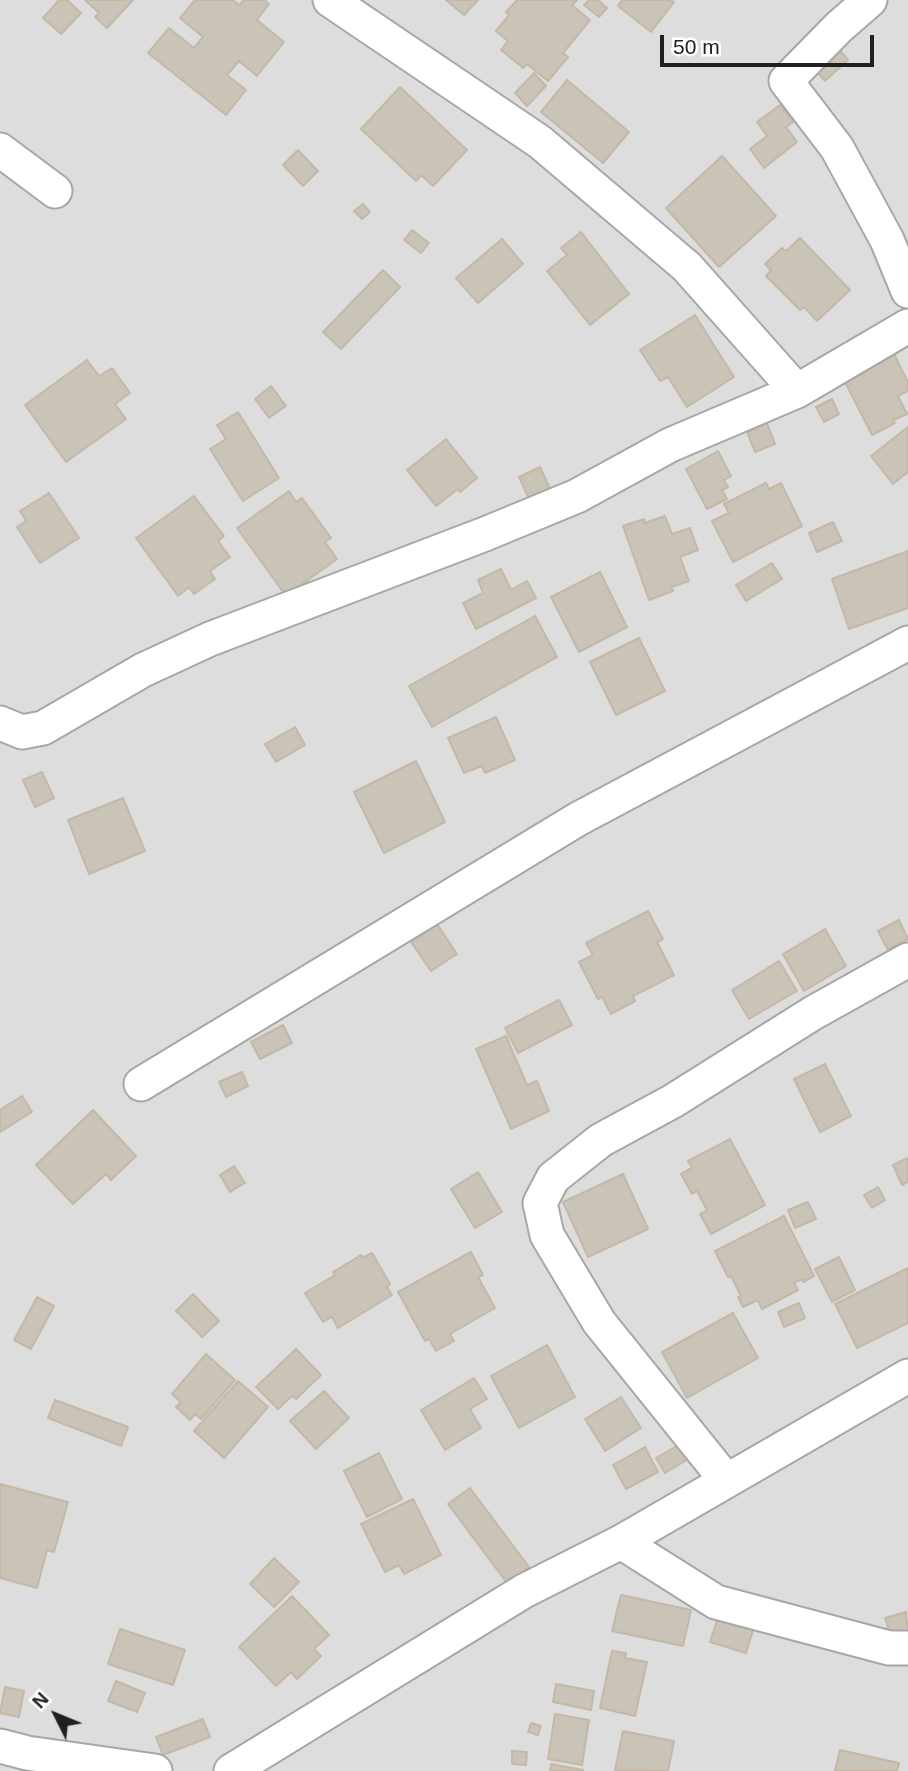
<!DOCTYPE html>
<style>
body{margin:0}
#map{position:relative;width:908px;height:1771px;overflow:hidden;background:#f1efe5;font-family:Arial,sans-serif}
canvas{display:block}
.north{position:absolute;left:21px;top:1680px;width:70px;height:70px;-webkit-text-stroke:5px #fff;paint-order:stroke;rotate:313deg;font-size:19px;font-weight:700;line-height:28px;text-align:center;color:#202020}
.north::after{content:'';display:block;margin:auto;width:24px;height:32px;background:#202020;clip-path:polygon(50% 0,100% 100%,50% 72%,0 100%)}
.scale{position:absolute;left:660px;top:35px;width:214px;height:32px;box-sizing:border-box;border:4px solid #202020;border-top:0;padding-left:9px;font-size:21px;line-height:24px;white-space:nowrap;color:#202020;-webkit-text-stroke:5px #fff;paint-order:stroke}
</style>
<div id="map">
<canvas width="908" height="1771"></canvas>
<div class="north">N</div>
<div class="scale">50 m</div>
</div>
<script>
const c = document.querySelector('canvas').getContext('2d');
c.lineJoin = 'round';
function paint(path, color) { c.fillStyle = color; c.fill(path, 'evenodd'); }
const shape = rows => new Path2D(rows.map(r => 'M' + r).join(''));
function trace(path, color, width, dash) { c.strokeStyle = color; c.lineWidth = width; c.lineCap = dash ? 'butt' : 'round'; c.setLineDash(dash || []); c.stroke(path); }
paint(shape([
 [0,0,908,0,908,1771,0,1771]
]), '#dedddd');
const building = shape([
 [59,0,67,0,81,13,61,34,43,18,59,0],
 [85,0,133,0,107,28,95,17,99,13,85,0],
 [195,0,233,0,239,5,244,0,264,0,269,4,257,20,284,42,257,76,239,61,227,75,246,90,226,115,148,53,169,28,194,48,203,37,180,18,195,0],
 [446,0,478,0,464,15,446,0],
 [517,0,577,0,572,5,590,20,563,53,568,57,548,81,527,64,523,68,501,50,508,41,496,31,509,15,506,12,517,0],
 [589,0,598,0,607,8,599,17,584,5,589,0],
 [622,0,671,0,674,2,651,32,618,6,622,0],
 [835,45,848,60,825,81,812,66,835,45],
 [534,73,546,86,527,106,515,93,534,73],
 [567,80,629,132,603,163,541,112,567,80],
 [400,87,467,150,433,186,421,175,416,181,361,129,400,87],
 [780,105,793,122,786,127,797,142,764,168,750,149,767,136,757,122,780,105],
 [298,150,318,171,303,186,283,165,298,150],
 [722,156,776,216,719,267,666,208,722,156],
 [363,204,370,212,362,219,354,211,363,204],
 [412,230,429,243,421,253,404,240,412,230],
 [581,232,629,294,590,325,547,271,567,255,561,248,581,232],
 [800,238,850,290,817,321,804,307,800,310,766,276,771,270,765,264,782,248,786,251,800,238],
 [502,239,523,264,478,303,456,278,502,239],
 [383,270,400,287,341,349,323,332,383,270],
 [695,315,734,377,687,407,668,377,660,381,640,350,695,315],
 [894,354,908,382,908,391,898,396,907,414,893,420,895,423,872,435,844,380,894,354],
 [87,360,99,376,112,368,130,393,115,404,126,419,66,462,25,405,87,360],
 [271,386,286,406,269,418,255,399,271,386],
 [832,399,839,414,824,422,816,407,832,399],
 [238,412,279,478,243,501,210,449,226,439,217,425,238,412],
 [767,423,775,444,755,452,747,432,767,423],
 [908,427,908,472,893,484,871,456,908,427],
 [446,439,477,478,460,492,458,489,436,506,407,470,446,439],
 [718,451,731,476,724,480,728,487,722,490,727,499,707,509,686,469,718,451],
 [540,467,551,491,530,501,519,477,540,467],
 [766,483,769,489,781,483,802,526,733,562,712,521,729,513,724,504,766,483],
 [289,491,296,502,302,498,331,538,325,542,337,559,286,596,237,528,289,491],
 [49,493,79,538,40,563,17,527,26,521,20,511,49,493],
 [194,496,224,536,218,541,230,557,210,571,215,579,194,594,189,587,178,596,136,538,194,496],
 [665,516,672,534,690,528,698,550,680,557,689,581,671,587,673,591,649,600,623,526,644,519,645,523,665,516],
 [833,522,842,541,817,552,809,533,833,522],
 [908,551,908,608,849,629,832,579,908,551],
 [772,563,782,579,746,601,736,585,772,563],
 [501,569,511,590,527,581,536,598,476,629,463,603,483,593,478,580,501,569],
 [600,572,627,627,579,652,551,597,600,572],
 [535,616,557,657,432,727,409,686,535,616],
 [639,638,665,691,616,715,590,662,639,638],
 [496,717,515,760,485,773,482,766,464,773,448,738,496,717],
 [295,727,305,745,276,762,265,744,295,727],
 [416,761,445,822,384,853,354,792,416,761],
 [42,772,54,798,35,807,23,780,42,772],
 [123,798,145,851,89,874,68,820,123,798],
 [648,911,663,939,657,942,674,975,633,996,635,1001,611,1014,602,997,598,999,579,962,593,955,586,943,648,911],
 [899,920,908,939,888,950,878,931,899,920],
 [437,924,457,954,431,971,411,942,437,924],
 [825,929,846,966,804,991,783,954,825,929],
 [779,961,797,991,749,1019,732,990,779,961],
 [559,1000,572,1025,518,1053,505,1028,559,1000],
 [283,1025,292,1043,260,1059,251,1042,283,1025],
 [506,1036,527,1085,537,1081,549,1111,511,1129,476,1049,506,1036],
 [825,1064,851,1116,820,1132,794,1079,825,1064],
 [242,1072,248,1086,226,1097,219,1082,242,1072],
 [22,1096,32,1112,0,1132,0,1110,22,1096],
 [93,1110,136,1156,111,1180,106,1174,73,1204,36,1165,93,1110],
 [730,1139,765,1205,711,1234,700,1214,707,1210,697,1191,692,1194,681,1174,692,1168,688,1161,730,1139],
 [908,1158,908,1182,902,1185,893,1165,908,1158],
 [234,1166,245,1183,230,1192,220,1175,234,1166],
 [478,1172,502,1212,475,1228,451,1189,478,1172],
 [623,1174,648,1229,588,1257,563,1202,623,1174],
 [878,1187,885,1200,872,1208,864,1195,878,1187],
 [808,1202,816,1219,795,1228,788,1210,808,1202],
 [784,1216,814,1276,803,1282,802,1279,794,1283,798,1290,762,1309,758,1300,743,1307,738,1297,741,1296,731,1276,728,1277,715,1251,784,1216],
 [471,1252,483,1275,478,1277,495,1308,450,1334,454,1341,436,1351,429,1339,425,1341,398,1292,471,1252],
 [372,1253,390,1284,387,1287,392,1295,338,1328,332,1317,323,1322,305,1293,335,1275,333,1272,361,1255,362,1258,372,1253],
 [839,1257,855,1290,832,1302,815,1269,839,1257],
 [908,1268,908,1323,857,1348,835,1304,908,1268],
 [193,1294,219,1321,202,1337,176,1311,193,1294],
 [37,1297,54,1306,31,1349,14,1340,37,1297],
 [799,1303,805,1318,784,1327,778,1312,799,1303],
 [733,1313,758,1358,687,1398,662,1352,733,1313],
 [547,1345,575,1397,519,1428,491,1376,547,1345],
 [296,1349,321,1375,296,1399,292,1396,278,1409,256,1387,296,1349],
 [206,1354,235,1380,201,1419,195,1414,190,1420,176,1407,181,1402,172,1394,206,1354],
 [474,1378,487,1399,470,1409,481,1428,445,1450,421,1410,474,1378],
 [238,1381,268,1407,224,1458,194,1431,238,1381],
 [324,1391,349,1418,316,1449,290,1421,324,1391],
 [621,1397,641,1428,605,1451,585,1419,621,1397],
 [55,1400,128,1427,121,1446,48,1418,55,1400],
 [682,1443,690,1458,665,1473,656,1458,682,1443],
 [645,1447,658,1472,626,1489,613,1465,645,1447],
 [379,1453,402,1499,367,1517,344,1471,379,1453],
 [0,1484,68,1502,54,1552,47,1550,37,1588,0,1578,0,1484],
 [470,1488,529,1567,507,1583,448,1504,470,1488],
 [413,1499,441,1555,404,1574,399,1565,385,1572,361,1524,413,1499],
 [274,1558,299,1582,274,1607,250,1584,274,1558],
 [621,1595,691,1610,683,1646,612,1631,621,1595],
 [292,1596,329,1635,314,1649,321,1656,297,1679,291,1672,276,1686,239,1647,292,1596],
 [906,1612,908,1635,892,1639,885,1618,906,1612],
 [719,1614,755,1624,746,1653,710,1642,719,1614],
 [120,1629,185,1650,173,1685,108,1664,120,1629],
 [612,1651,626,1653,625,1658,647,1662,635,1716,600,1708,612,1651],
 [116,1681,145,1693,137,1712,108,1701,116,1681],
 [556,1684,594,1691,591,1710,553,1702,556,1684],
 [5,1687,24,1691,19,1717,0,1713,5,1687],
 [555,1714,589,1720,582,1765,548,1759,555,1714],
 [203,1719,210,1737,163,1755,156,1737,203,1719],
 [531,1723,541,1726,538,1735,528,1732,531,1723],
 [623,1731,674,1741,668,1771,615,1770,623,1731],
 [840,1750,899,1763,897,1771,835,1771,840,1750],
 [512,1751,527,1752,526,1765,512,1764,512,1751],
 [551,1764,583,1770,583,1771,550,1771,551,1764]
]);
paint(building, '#c9c3b8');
trace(building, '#c4b8a6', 2);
const minor = shape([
 [330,0,540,142,687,267,797,391],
 [870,0,839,27,786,81,837,148,887,240,908,291],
 [0,150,55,191],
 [0,723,22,732,43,728,143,670,210,639,485,534,577,496,670,445,797,391,908,326],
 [141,1084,578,819,908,643],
 [726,1480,599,1322,547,1235,540,1203,553,1178,601,1140,673,1101,813,1013,908,960],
 [621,1542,716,1602,889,1648,908,1648],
 [0,1746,27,1753,155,1771],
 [231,1771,524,1591,621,1542,908,1376]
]);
trace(minor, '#a7a7a7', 37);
trace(minor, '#fff', 33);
</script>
